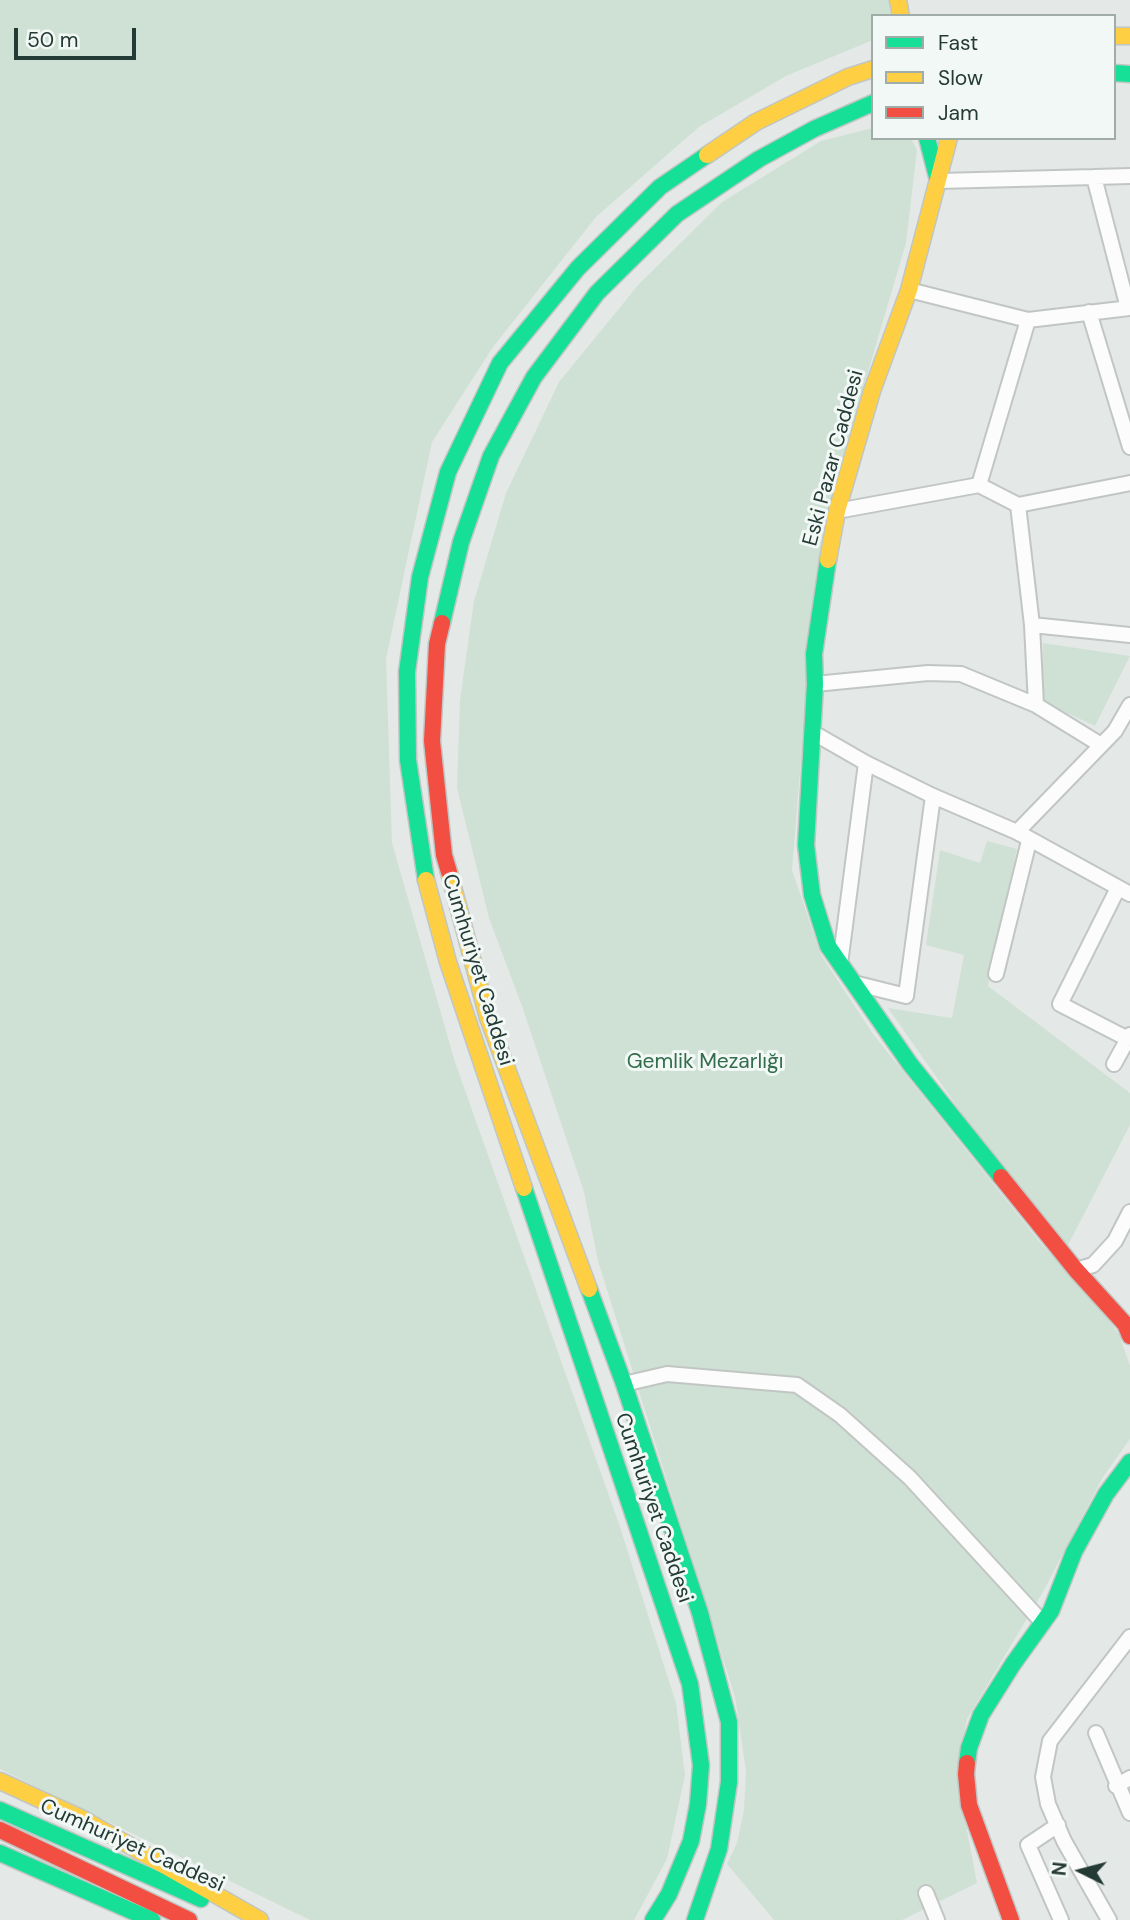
<!DOCTYPE html>
<meta charset="utf-8">
<style>
body{margin:0}
#map{position:relative;width:1130px;height:1920px;overflow:hidden;background:#e4e9e7;font-family:"DM Sans",sans-serif}
canvas{display:block}
.legend{position:absolute;left:871px;top:14px;width:245px;height:126px;box-sizing:border-box;background:#f2f8f5;border:2px solid #a0aca8;margin:0;padding:9px 12px;list-style:none;font-size:21px;color:#243a35}
.legend li{display:flex;align-items:center;gap:14px;height:35px}
.legend b{width:35px;border:2px solid #a0aca8}
.north{position:absolute;left:1046px;top:1836px;width:70px;height:70px;-webkit-text-stroke:5px #f2f8f5;paint-order:stroke;rotate:276deg;font-size:19px;font-weight:700;line-height:28px;text-align:center;color:#243a35}
.north::after{content:'';display:block;margin:auto;width:24px;height:32px;background:#243a35;clip-path:polygon(50% 0,100% 100%,50% 72%,0 100%)}
.scale{position:absolute;left:14px;top:28px;width:122px;height:32px;box-sizing:border-box;border:4px solid #243a35;border-top:0;padding-left:9px;font-size:21px;line-height:24px;white-space:nowrap;color:#243a35;-webkit-text-stroke:5px #f2f8f5;paint-order:stroke}
</style>
<div id="map">
<canvas width="1130" height="1920"></canvas>
<ul class="legend">
<li><b style="height:9px;background:#16e098"></b>Fast</li>
<li><b style="height:9px;background:#ffcf43"></b>Slow</li>
<li><b style="height:9px;background:#f24e42"></b>Jam</li>
</ul>
<div class="north">N</div>
<div class="scale">50 m</div>
</div>
<script>
const c = document.querySelector('canvas').getContext('2d');
c.lineJoin = 'round';
function paint(path, color) { c.fillStyle = color; c.fill(path, 'evenodd'); }
const shape = rows => new Path2D(rows.map(r => 'M' + r).join(''));
function trace(path, color, width, dash) { c.strokeStyle = color; c.lineWidth = width; c.lineCap = dash ? 'butt' : 'round'; c.setLineDash(dash || []); c.stroke(path); }
function label(font, color, halo, rows, align = 'center') {
  c.font = font + ' "DM Sans",sans-serif'; c.lineWidth = 6; c.setLineDash([]); c.textBaseline = 'middle'; c.strokeStyle = halo; c.fillStyle = color; for (const [text, x, y, turn = 0] of rows) {
    c.save(); c.translate(x, y); c.rotate((+turn || 0) * Math.PI / 180); c.textAlign = isNaN(turn) ? turn : align; if (halo) c.strokeText(text, 0, 0); c.fillText(text, 0, 0); c.restore();
  }
}
paint(shape([
 [0,0,889,0,893,16,873,16,873,40,786,76,699,127,596,217,493,347,432,442,386,659,392,843,455,1062,619,1524,676,1703,685,1775,667,1859,634,1920,310,1920,0,1769],
 [873,128,873,138,911,138,917,150,906,243,840,467,804,723,792,870,821,955,873,1034,1043,1246,1096,1300,1119,1335,1130,1366,1130,1439,1103,1477,1044,1590,967,1719,957,1777,977,1883,902,1920,774,1920,727,1864,737,1843,744,1810,746,1771,735,1697,598,1261,584,1192,522,1006,489,918,457,788,460,700,474,601,506,493,559,382,639,284,722,202,821,141],
 [1043,643,1130,656,1095,726,1043,702],
 [987,841,1017,849,988,986,1130,1093,1130,1125,1067,1247,965,1118,888,1008,952,1018,964,955,926,945,940,850,980,863]
]), '#cfe1d5');
const street = shape([
 [1094,177,1130,176],
 [939,181,1094,177,1128,308],
 [909,290,1028,320,1130,308],
 [1089,312,1130,447],
 [979,485,1018,505,1130,483],
 [1018,505,1032,625,1036,705],
 [837,511,979,485,1028,320],
 [1032,625,1130,635],
 [815,684,928,673,961,674,1036,705,1101,745],
 [812,732,866,763,933,796,1017,832,1130,894],
 [1017,832,1115,731,1130,705],
 [1118,888,1060,1004,1128,1039],
 [840,964,866,763],
 [996,974,1029,841],
 [854,983,906,996,933,796],
 [1114,1064,1130,1035],
 [1076,1270,1093,1265,1115,1241,1130,1212],
 [624,1384,667,1374,797,1385,840,1415,910,1478,1043,1623],
 [1096,1733,1130,1813],
 [1116,1786,1130,1778],
 [1058,1825,1028,1845,1061,1920],
 [926,1893,937,1920],
 [1109,1920,1064,1841,1048,1804,1043,1777,1050,1741,1130,1637]
]);
const fast = shape([
 [1114,73,1130,74],
 [927,138,937,177],
 [828,560,814,654,815,684,806,845,812,895,828,946,910,1064,1001,1177],
 [442,623,461,542,491,456,534,377,597,293,677,214,759,159,814,129,873,103],
 [426,880,408,760,407,672,420,577,448,472,500,363,578,268,660,187,707,155],
 [524,1188,690,1684,701,1765,698,1804,691,1841,669,1894,653,1920],
 [589,1289,624,1384,700,1613,729,1722,729,1782,719,1849,695,1920],
 [967,1763,969,1748,981,1715,1013,1664,1051,1611,1074,1552,1106,1494,1130,1462],
 [0,1810,201,1899],
 [0,1853,152,1920]
]);
const slow = shape([
 [898,0,901,16],
 [1114,36,1130,36],
 [707,155,756,122,848,77,873,69],
 [828,560,837,511,872,391,909,290,949,138],
 [449,872,488,1018,589,1289],
 [426,880,448,962,524,1188],
 [0,1781,83,1819,260,1920]
]);
const jam = shape([
 [442,623,437,644,432,741,444,855,449,872],
 [1001,1177,1076,1270,1125,1324,1130,1336],
 [967,1763,966,1774,969,1805,1011,1920],
 [0,1830,189,1920]
]);
trace(street, '#c1c6c4', 18);
trace(fast, '#c0c6c4', 19);
trace(slow, '#c0c6c4', 19);
trace(jam, '#c0c6c4', 19);
trace(street, '#fbfcfb', 14);
trace(fast, '#16e098', 16);
trace(slow, '#ffcf43', 16);
trace(jam, '#f24e42', 16);
label('21px', '#243a35', '#f2f8f5', [
 ["Eski Pazar Caddesi",834,458,-75],
 ["Cumhuriyet Caddesi",477,970,73],
 ["Cumhuriyet Caddesi",653,1508,71],
 ["Cumhuriyet Caddesi",132,1846,24]
]);
label('21px', '#326d4c', '#f2f8f5', [
 ["Gemlik Mezarlığı",705,1062]
]);
</script>
